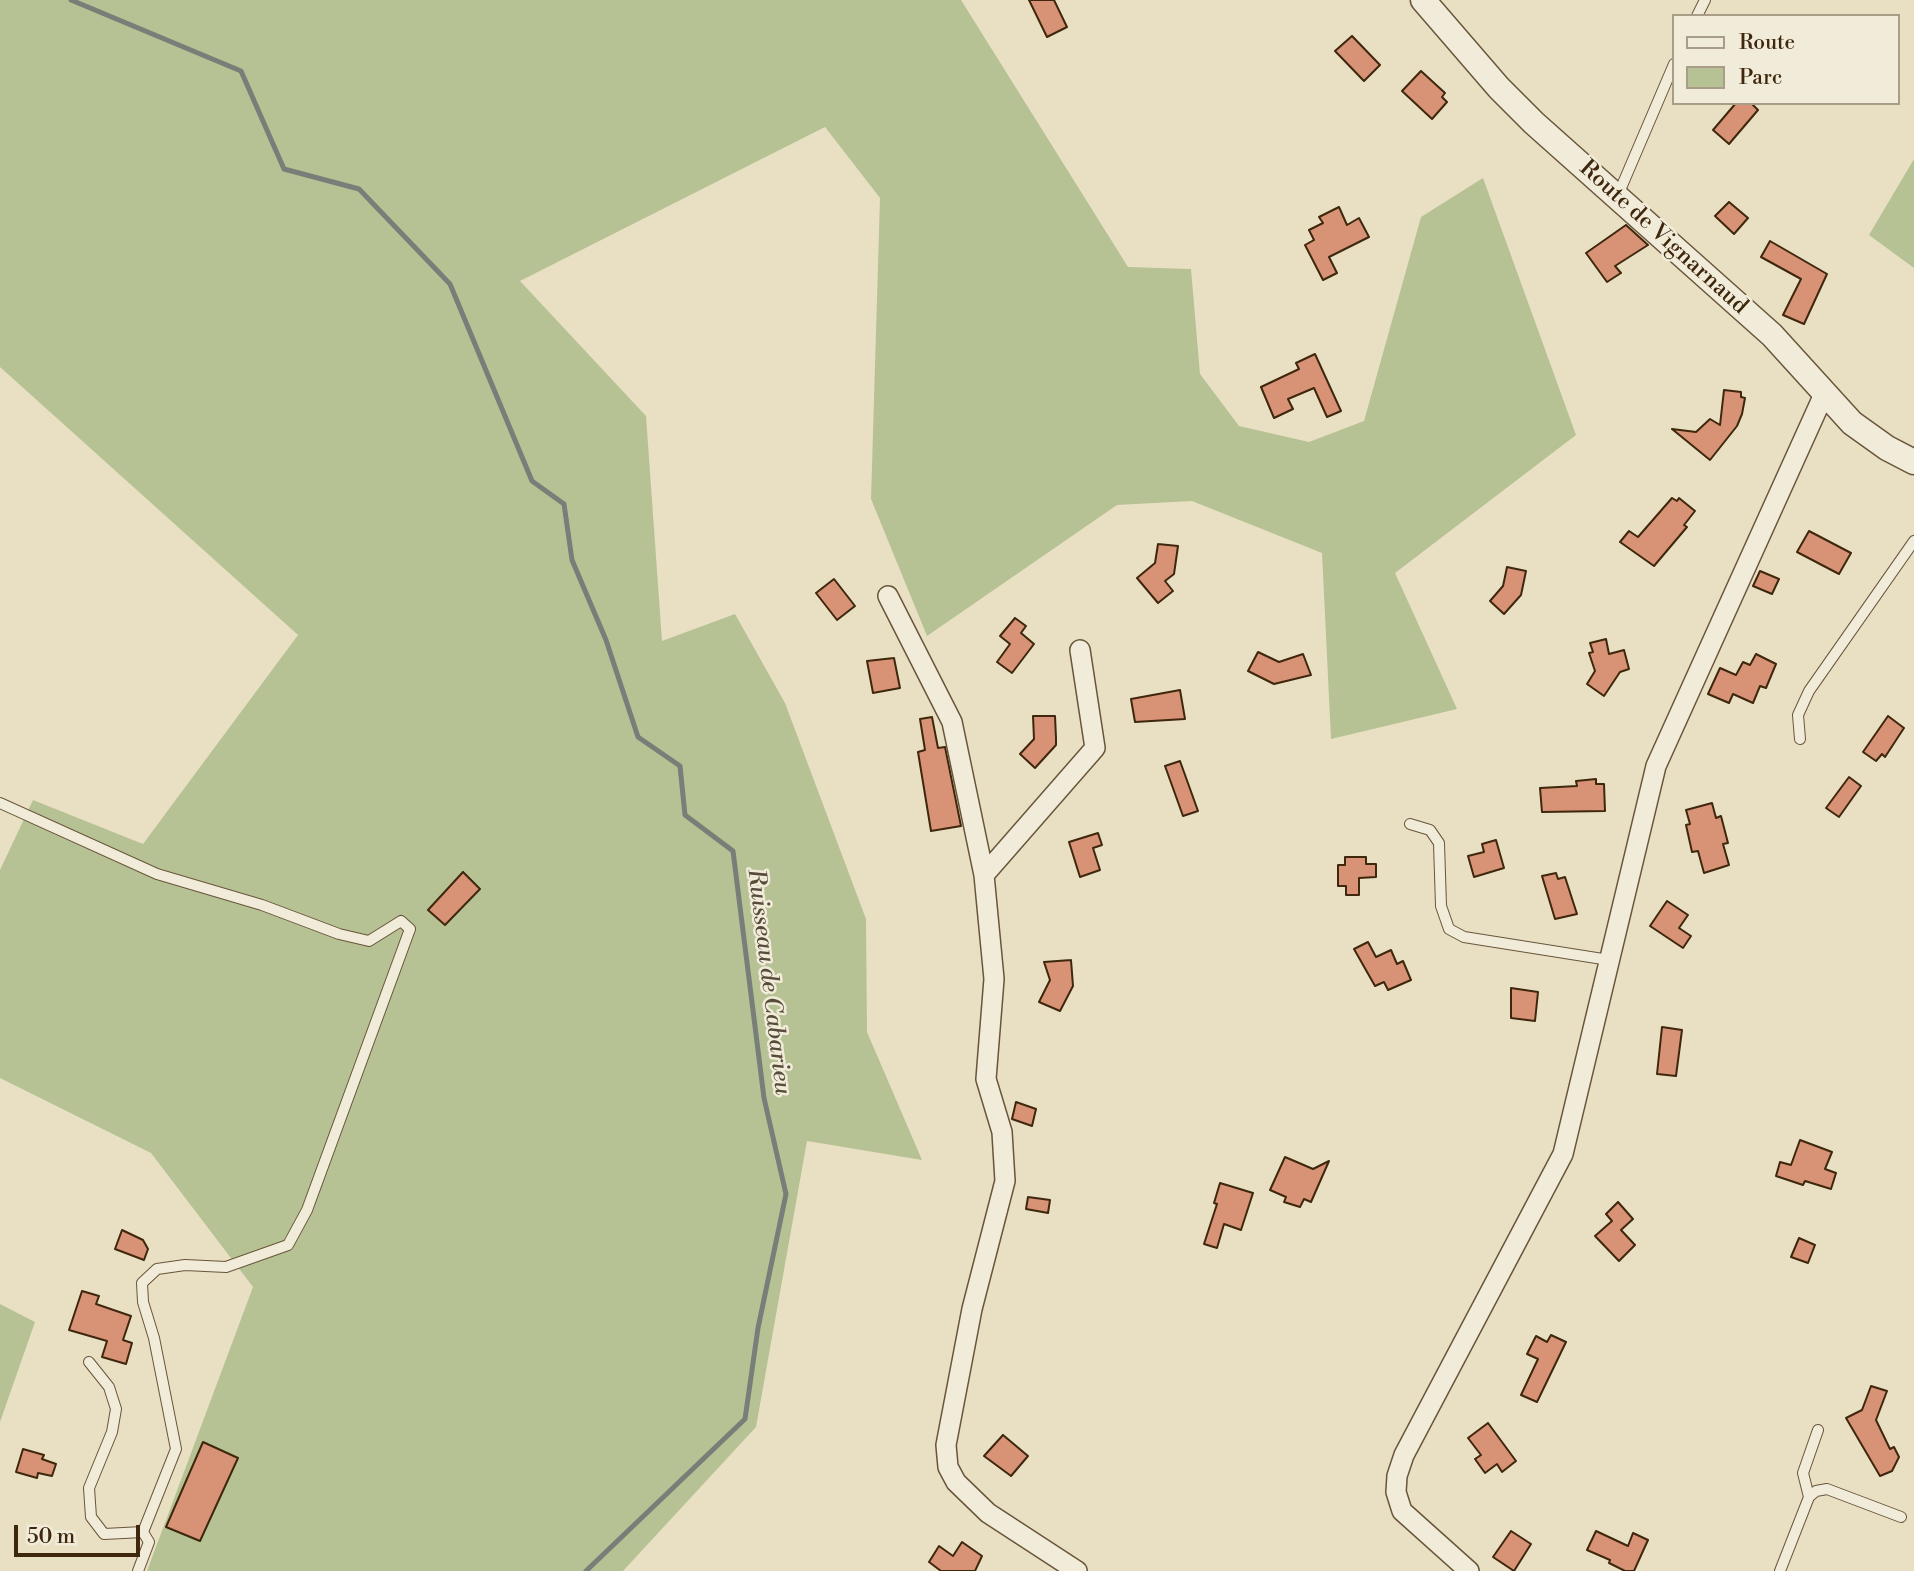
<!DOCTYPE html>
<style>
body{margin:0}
#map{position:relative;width:1914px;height:1571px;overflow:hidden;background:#e9e0c4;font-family:"Libre Bodoni",serif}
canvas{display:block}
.legend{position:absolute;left:1672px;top:14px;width:228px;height:91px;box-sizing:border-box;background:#f1ebd9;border:2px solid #a99d87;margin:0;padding:9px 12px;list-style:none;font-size:21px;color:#3e270c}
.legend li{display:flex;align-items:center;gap:14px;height:35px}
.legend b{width:35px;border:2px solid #a99d87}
.scale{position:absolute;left:14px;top:1525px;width:126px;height:32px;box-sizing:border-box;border:4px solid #3e270c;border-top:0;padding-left:9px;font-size:21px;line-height:24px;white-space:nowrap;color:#3e270c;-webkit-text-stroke:5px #f1ebd9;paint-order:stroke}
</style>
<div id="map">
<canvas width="1914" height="1571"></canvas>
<ul class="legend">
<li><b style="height:9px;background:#f1ebd9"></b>Route</li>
<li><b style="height:19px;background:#b6c294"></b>Parc</li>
</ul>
<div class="scale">50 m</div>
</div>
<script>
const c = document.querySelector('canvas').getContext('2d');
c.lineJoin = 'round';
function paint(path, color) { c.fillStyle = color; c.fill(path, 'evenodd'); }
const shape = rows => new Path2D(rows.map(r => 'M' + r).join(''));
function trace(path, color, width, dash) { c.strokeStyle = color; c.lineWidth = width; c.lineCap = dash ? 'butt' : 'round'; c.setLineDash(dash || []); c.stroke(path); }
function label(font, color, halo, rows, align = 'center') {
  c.font = font + ' "Libre Bodoni",serif'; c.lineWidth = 5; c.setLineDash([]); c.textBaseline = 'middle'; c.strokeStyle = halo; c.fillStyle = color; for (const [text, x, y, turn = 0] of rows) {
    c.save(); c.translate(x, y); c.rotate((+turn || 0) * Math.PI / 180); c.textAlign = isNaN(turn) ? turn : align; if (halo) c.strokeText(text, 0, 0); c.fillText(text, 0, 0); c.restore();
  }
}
paint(shape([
 [0,0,961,0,1128,267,1191,269,1200,374,1239,426,1309,442,1364,421,1421,217,1483,178,1576,435,1395,573,1457,709,1331,739,1322,553,1192,501,1117,505,927,636,871,499,880,198,825,127,520,281,646,416,662,641,735,614,785,703,866,919,867,1032,922,1160,807,1141,756,1427,623,1571,147,1571,253,1287,151,1153,0,1078,0,870,33,800,143,844,298,635,0,367],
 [1914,159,1914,268,1869,235],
 [0,1304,35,1322,0,1422]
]), '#b6c294');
trace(shape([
 [71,0,241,71,284,169,359,189,450,284,532,481,564,504,572,560,606,640,638,737,680,766,685,815,733,851,764,1098,786,1194,758,1328,745,1419,586,1571]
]), '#777f78', 5);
const building = shape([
 [1029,0,1054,0,1067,27,1047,37,1029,0],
 [1352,36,1380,65,1364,81,1335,51,1352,36],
 [1421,71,1445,93,1442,97,1447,102,1432,119,1402,91,1421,71],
 [1736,103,1751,103,1758,110,1729,144,1713,130,1736,103],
 [1729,202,1748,218,1734,234,1715,216,1729,202],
 [1339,207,1347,225,1359,218,1369,237,1329,257,1337,273,1323,280,1305,245,1314,240,1309,230,1323,223,1319,217,1339,207],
 [1626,225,1648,245,1615,266,1621,273,1607,282,1586,253,1626,225],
 [1770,241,1827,274,1804,324,1783,315,1801,279,1761,257,1770,241],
 [1315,354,1341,411,1327,417,1314,388,1288,399,1293,409,1274,418,1261,387,1299,369,1296,363,1315,354],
 [1724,390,1741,392,1741,397,1745,398,1742,414,1737,426,1710,460,1672,429,1696,432,1710,419,1720,425,1724,390],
 [1672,498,1677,501,1679,498,1695,511,1684,525,1687,527,1654,566,1620,542,1629,531,1638,537,1672,498],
 [1809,531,1851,553,1839,574,1797,552,1809,531],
 [1158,544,1178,546,1174,574,1165,581,1173,591,1158,603,1137,578,1155,563,1158,544],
 [1507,567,1526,571,1521,595,1504,614,1490,601,1503,586,1507,567],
 [1760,571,1779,579,1772,594,1753,586,1760,571],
 [834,579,855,606,837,620,816,593,834,579],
 [1015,618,1026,626,1021,633,1034,644,1012,673,997,662,1010,644,1000,636,1015,618],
 [1606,639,1609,654,1624,650,1629,669,1620,672,1604,696,1587,684,1595,671,1589,653,1593,652,1590,643,1606,639],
 [1258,652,1279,662,1303,654,1311,675,1274,684,1248,671,1258,652],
 [1756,654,1776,664,1766,688,1760,686,1753,703,1733,694,1729,703,1708,694,1720,668,1736,675,1743,662,1750,665,1756,654],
 [894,658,900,688,873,693,867,661,894,658],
 [1180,690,1185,719,1135,722,1131,699,1180,690],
 [1033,716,1055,716,1056,738,1056,745,1035,768,1020,754,1034,739,1033,716],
 [1888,716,1904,728,1885,757,1882,754,1876,761,1863,752,1888,716],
 [932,717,938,748,945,747,961,826,931,831,918,752,925,750,920,719,932,717],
 [1180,761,1198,811,1183,816,1165,766,1180,761],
 [1849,777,1861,786,1839,817,1826,808,1849,777],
 [1596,779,1596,784,1604,784,1605,811,1542,812,1540,788,1577,786,1576,781,1596,779],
 [1712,803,1716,818,1721,816,1728,843,1723,844,1729,865,1704,873,1698,851,1692,852,1686,825,1690,824,1686,810,1712,803],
 [1098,833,1102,845,1093,848,1100,870,1080,877,1069,842,1098,833],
 [1496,840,1504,868,1474,877,1468,856,1484,852,1482,844,1496,840],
 [1345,857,1366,857,1366,864,1376,864,1376,877,1359,878,1359,895,1346,895,1346,886,1338,886,1338,865,1345,865,1345,857],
 [463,872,480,889,445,925,428,910,463,872],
 [1556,873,1558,879,1565,877,1577,914,1555,919,1542,876,1556,873],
 [1667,901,1688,915,1679,928,1691,936,1683,948,1650,926,1667,901],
 [1368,942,1376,957,1391,950,1397,964,1403,961,1411,980,1388,990,1384,982,1375,986,1354,949,1368,942],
 [1071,960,1073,986,1060,1011,1039,1002,1050,980,1044,962,1071,960],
 [1511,988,1538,992,1535,1021,1511,1018,1511,988],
 [1662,1027,1682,1030,1676,1076,1657,1074,1662,1027],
 [1016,1102,1036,1109,1032,1126,1012,1119,1016,1102],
 [1800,1140,1832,1152,1825,1169,1836,1173,1831,1189,1805,1181,1803,1185,1776,1176,1780,1162,1791,1165,1800,1140],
 [1285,1157,1313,1169,1329,1161,1311,1202,1304,1199,1300,1207,1284,1202,1286,1197,1270,1190,1285,1157],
 [1220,1183,1253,1193,1241,1230,1224,1224,1217,1248,1204,1244,1217,1204,1214,1203,1220,1183],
 [1028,1197,1050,1200,1048,1213,1026,1209,1028,1197],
 [1618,1202,1633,1219,1621,1230,1635,1245,1619,1261,1595,1236,1612,1221,1606,1214,1618,1202],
 [122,1230,143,1240,148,1249,144,1260,115,1249,122,1230],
 [1799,1238,1815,1245,1808,1263,1791,1257,1799,1238],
 [82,1291,99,1296,96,1304,131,1316,123,1340,132,1343,126,1364,102,1357,107,1341,69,1330,82,1291],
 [1551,1335,1566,1342,1537,1402,1521,1395,1538,1359,1527,1354,1536,1336,1547,1342,1551,1335],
 [1871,1386,1887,1391,1876,1420,1890,1449,1894,1447,1899,1457,1892,1471,1880,1476,1846,1418,1862,1410,1871,1386],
 [1488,1423,1516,1461,1502,1472,1497,1464,1485,1473,1475,1459,1481,1455,1468,1438,1488,1423],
 [1003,1435,1028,1456,1011,1476,984,1456,1003,1435],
 [203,1442,238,1458,200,1541,166,1527,203,1442],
 [23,1449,44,1455,42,1459,56,1464,52,1476,38,1473,37,1478,16,1472,23,1449],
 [1511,1531,1531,1544,1514,1571,1493,1557,1511,1531],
 [1596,1531,1628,1546,1633,1533,1648,1540,1634,1571,1625,1571,1609,1563,1610,1560,1587,1550,1596,1531],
 [962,1542,982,1556,975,1571,941,1571,929,1562,939,1546,953,1556,962,1542]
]);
paint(building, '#d89275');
trace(building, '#3e270c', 2);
const service = shape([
 [1697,16,1705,0],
 [1618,195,1674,64],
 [1800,739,1798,715,1809,691,1914,541],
 [0,803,157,874,262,905,339,934,369,941,401,921,410,929,307,1210,288,1245,226,1267,185,1265,157,1269,142,1283,143,1302,154,1338,176,1449,143,1532],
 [1410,824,1430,830,1439,843,1441,906,1449,929,1464,937,1609,960],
 [89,1362,109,1387,116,1409,112,1432,89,1488,91,1517,104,1534,143,1532,149,1542,138,1571],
 [1809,1497,1803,1473,1818,1430],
 [1780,1571,1809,1497,1816,1491,1827,1489,1901,1517]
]);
const minor = shape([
 [888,596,952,722,984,875,994,979,986,1079,1002,1132,1005,1181,972,1309,946,1445,948,1467,956,1482,988,1513,1077,1571],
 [984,875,1095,748,1080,650],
 [1469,1571,1402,1511,1396,1492,1397,1476,1404,1455,1563,1154,1656,766,1825,392]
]);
const tertiary = shape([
 [1423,0,1499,88,1534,123,1772,335,1852,423,1887,448,1914,462]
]);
trace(service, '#69553a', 12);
trace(minor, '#69553a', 22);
trace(tertiary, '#69553a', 27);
trace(service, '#f1ebd9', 10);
trace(minor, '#f1ebd9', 19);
trace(tertiary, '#f1ebd9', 24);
label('23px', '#3e270c', '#f1ebd9', [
 ["Route de Vignarnaud",1663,238,42]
]);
label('italic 24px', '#564c39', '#f1ebd9', [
 ["Ruisseau de Cabarieu",768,982,83]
]);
</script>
